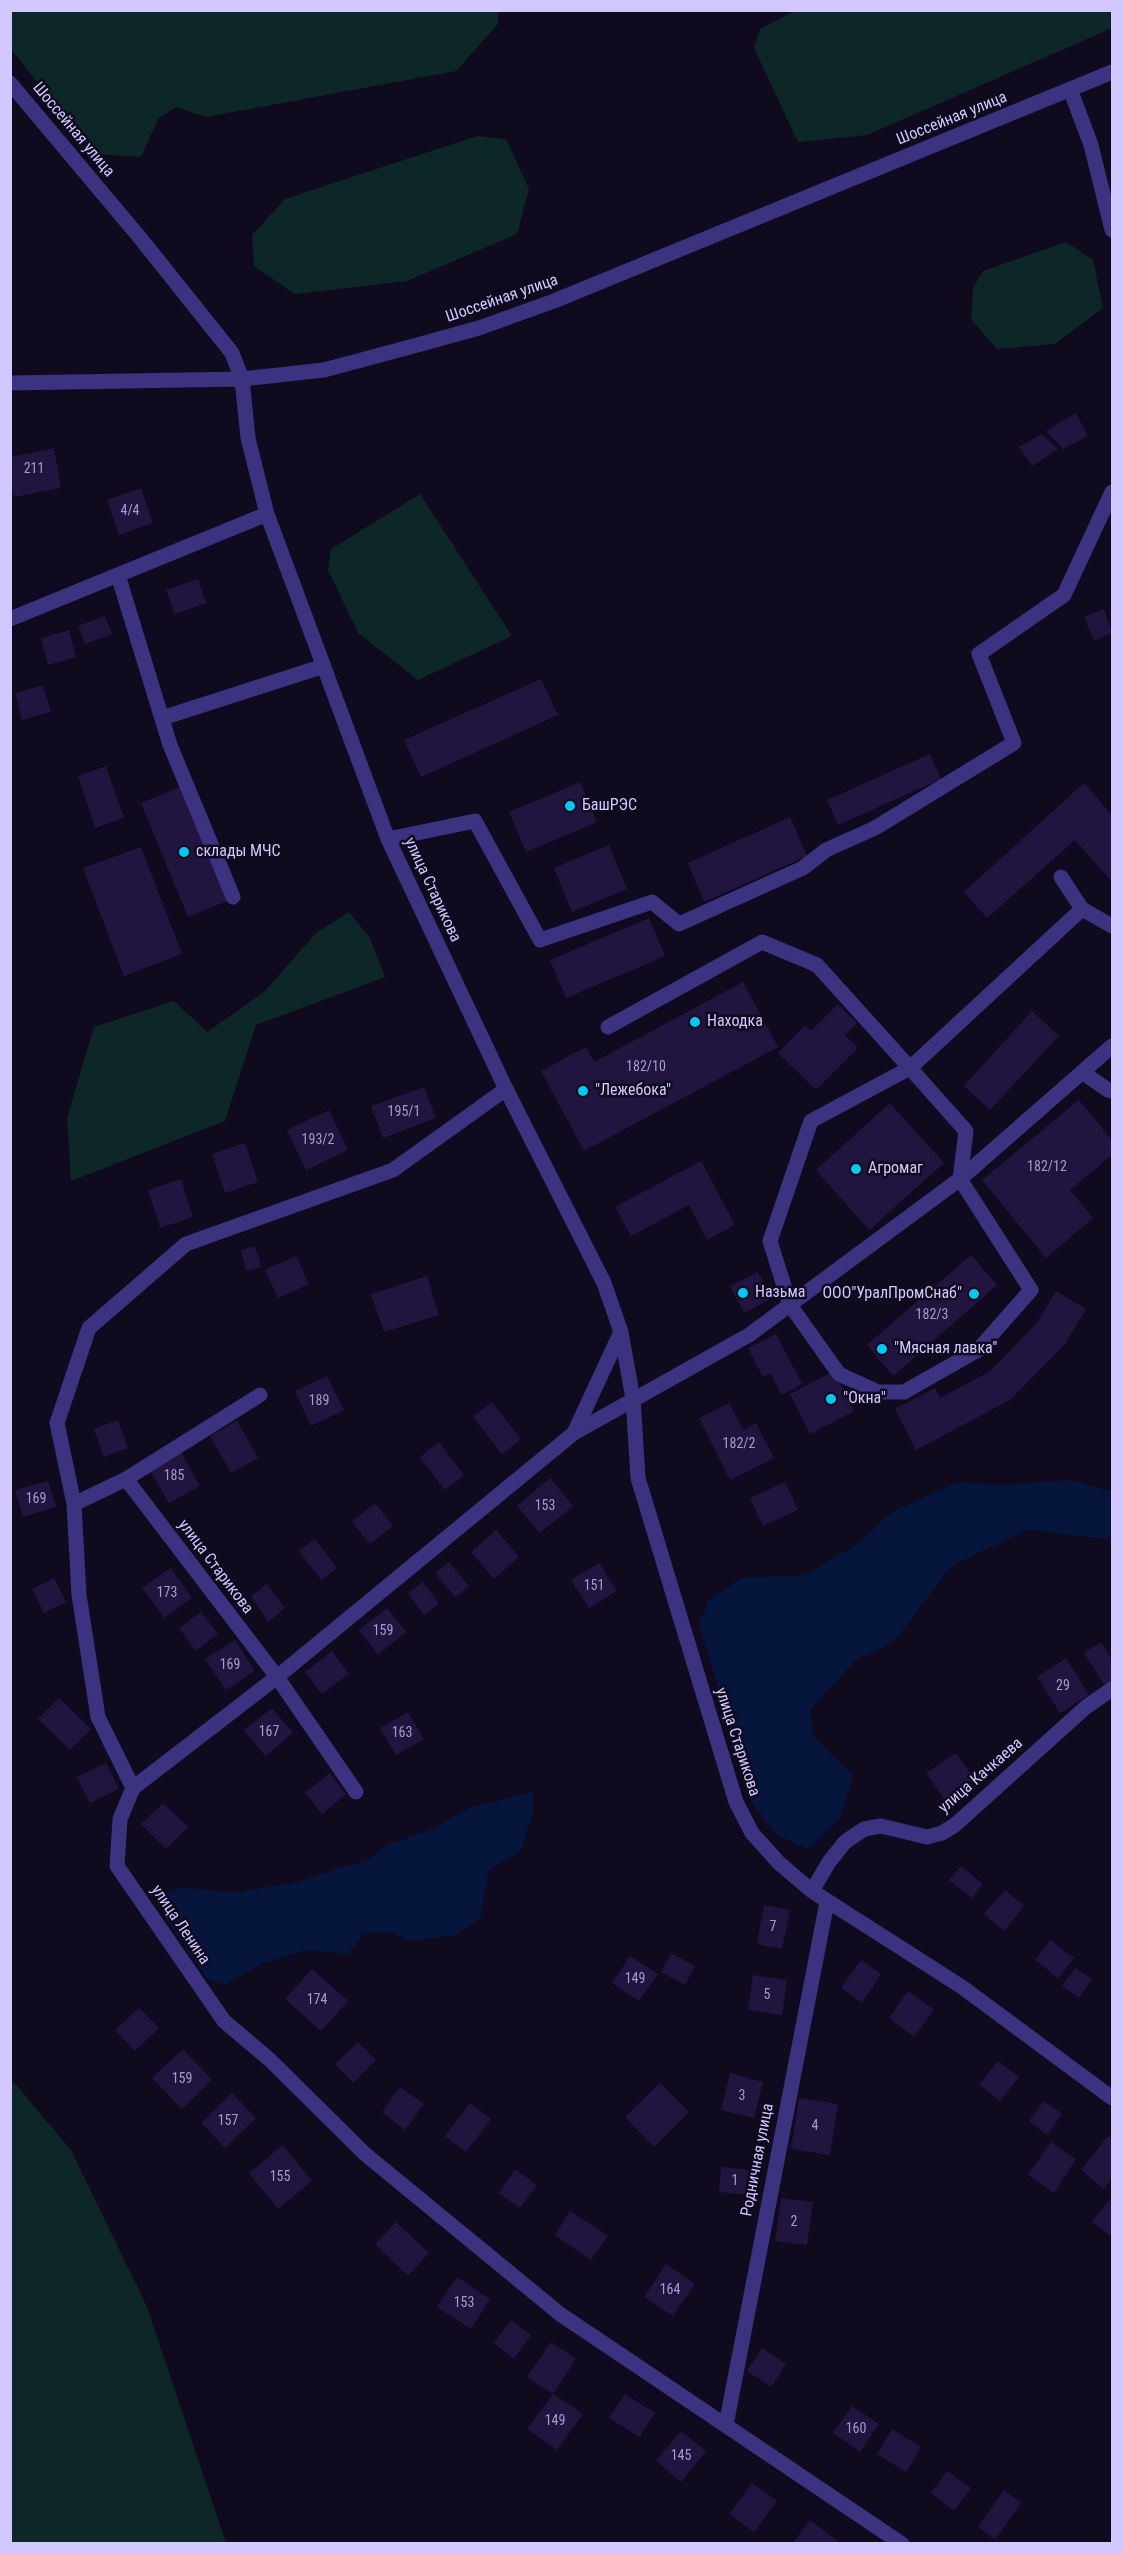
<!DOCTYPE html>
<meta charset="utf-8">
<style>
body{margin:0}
#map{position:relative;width:1123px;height:2554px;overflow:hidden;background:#0f0a1e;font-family:"Roboto Condensed",sans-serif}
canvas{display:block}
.frame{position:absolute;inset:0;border:12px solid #d2c7ff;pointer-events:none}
</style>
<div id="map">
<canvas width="1123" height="2554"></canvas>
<div class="frame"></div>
</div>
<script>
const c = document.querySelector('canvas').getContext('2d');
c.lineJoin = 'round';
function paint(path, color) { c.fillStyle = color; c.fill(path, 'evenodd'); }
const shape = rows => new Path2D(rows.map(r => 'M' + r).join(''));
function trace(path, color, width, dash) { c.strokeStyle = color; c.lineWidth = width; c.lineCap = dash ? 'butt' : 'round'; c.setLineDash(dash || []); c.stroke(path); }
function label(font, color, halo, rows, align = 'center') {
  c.font = font + ' "Roboto Condensed",sans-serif'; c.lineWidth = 5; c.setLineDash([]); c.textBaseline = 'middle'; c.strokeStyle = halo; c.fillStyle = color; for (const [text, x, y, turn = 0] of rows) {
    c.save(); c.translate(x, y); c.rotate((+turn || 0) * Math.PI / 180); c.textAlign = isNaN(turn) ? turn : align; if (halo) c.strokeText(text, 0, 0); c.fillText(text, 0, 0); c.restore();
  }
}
paint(shape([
 [11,10,498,10,498,24,456,71,206,117,176,107,158,119,141,157,94,154,11,49],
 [796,10,1112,11,1112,28,867,135,798,142,754,48,760,29],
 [477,136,506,139,529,189,517,234,407,281,295,294,254,266,252,235,285,199],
 [1066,242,1093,260,1103,308,1055,344,997,349,971,319,973,288,983,271],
 [420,494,512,636,418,680,358,633,328,570,331,549],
 [349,912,370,938,385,977,256,1025,225,1121,71,1181,67,1118,94,1027,174,1001,207,1032,264,992,315,934],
 [11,2079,71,2150,147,2307,226,2543,11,2543]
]), '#0d2728');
paint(shape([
 [1070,1480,1109,1491,1112,1488,1112,1536,1105,1539,1028,1530,951,1566,895,1641,856,1660,810,1710,813,1736,854,1775,840,1818,808,1849,776,1835,753,1804,699,1623,709,1599,742,1578,805,1575,854,1546,892,1512,958,1482,1001,1485],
 [533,1792,533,1813,521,1851,489,1870,480,1918,456,1935,409,1941,392,1932,363,1933,349,1954,306,1950,261,1964,225,1985,207,1979,166,1919,167,1893,181,1887,233,1893,297,1882,367,1860,387,1845,430,1830,469,1808]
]), '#05153c');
paint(shape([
 [1076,413,1088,436,1063,449,1046,431],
 [1042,434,1058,449,1032,466,1019,447],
 [54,448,61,488,14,497,10,481,10,457],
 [141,488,153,523,119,535,107,500],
 [198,579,206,603,175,614,166,590],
 [1104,609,1112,633,1094,641,1084,617],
 [105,616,112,634,85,644,78,626],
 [69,630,76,657,48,665,41,638],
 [541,679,558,715,421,777,404,740],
 [43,685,51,712,22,720,15,693],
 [930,754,941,779,838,825,827,800],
 [106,766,124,818,95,828,78,776],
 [580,782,597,822,526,852,509,812],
 [1084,783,1112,815,1112,882,1075,840,987,918,964,892],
 [180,787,227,901,188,917,141,803],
 [790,817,807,856,704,902,688,863],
 [609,845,627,889,572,912,554,868],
 [141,847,182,954,124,976,83,868],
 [649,918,665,956,566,998,550,960],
 [743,982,778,1047,584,1151,541,1071,586,1047,594,1062],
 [838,1004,857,1023,845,1035,858,1048,816,1090,778,1053,805,1025,811,1031],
 [1032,1011,1059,1036,990,1110,964,1086],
 [424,1087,436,1118,383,1138,371,1106],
 [1079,1100,1112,1140,1112,1155,1070,1190,1093,1218,1046,1258,982,1180],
 [890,1103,944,1163,869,1230,816,1170],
 [329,1110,348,1150,306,1170,287,1130],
 [245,1143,258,1182,225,1193,212,1154],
 [701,1161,735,1225,707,1240,689,1205,631,1236,615,1207],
 [181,1179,193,1217,160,1228,148,1190],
 [255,1246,261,1267,246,1271,241,1250],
 [971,1255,997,1285,893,1376,867,1345],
 [296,1256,309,1284,278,1298,265,1270],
 [758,1272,772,1298,744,1313,730,1286],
 [427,1276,439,1315,384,1332,371,1294],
 [1056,1291,1086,1309,1065,1344,1010,1400,916,1450,895,1409,935,1388,940,1398,989,1372,1037,1323],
 [776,1334,802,1384,781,1395,771,1373,763,1377,748,1348],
 [834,1371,854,1411,810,1434,790,1394],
 [327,1376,344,1410,311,1426,295,1391],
 [492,1402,521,1439,502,1454,473,1417],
 [729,1403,743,1430,756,1423,774,1458,730,1480,699,1418],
 [118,1420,128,1448,104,1457,94,1429],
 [237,1421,258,1458,231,1473,210,1436],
 [439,1442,464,1475,445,1490,420,1457],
 [179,1449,200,1486,169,1503,148,1467],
 [550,1478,573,1506,540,1533,517,1506],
 [48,1481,56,1507,23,1517,15,1490],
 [785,1482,798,1510,763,1526,750,1498],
 [375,1503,393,1526,370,1544,352,1522],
 [496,1530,519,1557,494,1579,471,1552],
 [315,1539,337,1568,321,1580,299,1551],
 [449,1562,469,1586,455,1597,435,1573],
 [599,1563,617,1591,589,1608,571,1580],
 [171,1568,192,1598,164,1618,142,1588],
 [54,1578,66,1602,44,1613,32,1589],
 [423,1582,439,1604,424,1615,408,1594],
 [267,1584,285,1608,268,1622,251,1596],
 [387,1608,406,1632,378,1655,359,1630],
 [201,1612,218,1634,196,1651,179,1628],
 [235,1640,255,1671,226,1690,205,1659],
 [1101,1642,1112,1660,1112,1681,1105,1686,1084,1653],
 [332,1651,349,1674,322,1694,305,1672],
 [1066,1658,1089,1695,1060,1713,1037,1677],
 [59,1698,91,1729,70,1750,38,1719],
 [272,1708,293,1733,265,1756,244,1730],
 [408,1712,424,1739,396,1755,380,1728],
 [956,1753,975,1780,945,1800,926,1773],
 [106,1763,119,1789,90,1803,77,1777],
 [330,1773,346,1794,322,1814,305,1793],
 [163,1803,188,1827,166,1849,141,1824],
 [961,1866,983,1884,972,1898,949,1880],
 [1005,1890,1024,1906,1004,1931,984,1914],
 [764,1905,790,1910,782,1949,757,1944],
 [1050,1940,1074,1958,1058,1978,1035,1960],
 [671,1953,695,1966,685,1985,661,1972],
 [630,1956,658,1974,639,2001,612,1983],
 [861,1960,881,1974,862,2003,841,1988],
 [1075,1968,1092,1979,1079,1998,1062,1986],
 [312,1969,348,2001,321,2031,285,1999],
 [753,1975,787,1980,782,2015,748,2010],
 [908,1991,934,2010,914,2037,889,2018],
 [139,2008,159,2028,135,2051,115,2030],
 [358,2042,376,2060,353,2083,335,2064],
 [183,2049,212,2080,182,2109,152,2078],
 [998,2061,1019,2077,1000,2101,979,2084],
 [730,2073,763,2082,754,2118,721,2110],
 [660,2083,689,2112,654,2147,625,2117],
 [400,2087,424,2104,405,2130,382,2112],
 [232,2093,256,2118,225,2148,201,2123],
 [799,2098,838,2104,830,2155,791,2149],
 [1044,2101,1062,2114,1047,2135,1029,2121],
 [470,2103,491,2119,466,2152,445,2136],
 [1108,2136,1112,2140,1112,2178,1104,2189,1081,2170],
 [1051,2142,1076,2159,1054,2193,1028,2175],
 [283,2145,312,2181,278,2209,249,2173],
 [721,2167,751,2170,749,2195,719,2192],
 [515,2169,537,2185,520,2208,499,2193],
 [1112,2196,1112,2237,1092,2222],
 [781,2198,813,2202,807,2245,775,2241],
 [570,2211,608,2236,591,2260,555,2235],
 [396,2222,429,2253,408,2276,375,2244],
 [666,2264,695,2284,673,2316,644,2297],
 [457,2277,490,2299,471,2329,437,2307],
 [511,2320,531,2335,514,2359,494,2343],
 [551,2342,576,2359,553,2394,527,2377],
 [762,2348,786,2364,771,2387,747,2371],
 [553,2394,583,2414,557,2450,527,2429],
 [625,2394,655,2413,639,2437,609,2418],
 [852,2406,879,2424,860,2452,833,2433],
 [892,2429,921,2447,906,2472,877,2454],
 [681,2431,706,2451,681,2482,656,2461],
 [947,2471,971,2488,954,2511,931,2493],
 [752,2483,777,2501,754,2532,729,2514],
 [1004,2490,1021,2503,995,2540,978,2527],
 [810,2520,838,2541,837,2544,792,2544]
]), '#211540');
trace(shape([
 [10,83,141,239,232,353,242,379,248,438,267,514,388,839,506,1089,604,1283,621,1332,633,1399,638,1478,736,1802,752,1833,779,1863,812,1891,962,1987,1112,2098],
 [1070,89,1091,145,1112,230],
 [10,383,242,379,324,370,410,347,479,328,554,301,1112,72],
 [118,575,170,745,233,897],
 [10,619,267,514],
 [162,718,324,666],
 [388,839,475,821,540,940,652,902,679,924,803,868,826,850,875,828,1014,743,979,654,1064,595,1112,492],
 [1061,877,1082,909],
 [608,1027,762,942,817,965,910,1068,966,1131,960,1179,1031,1290,978,1350,904,1392,878,1392,839,1374,790,1305,770,1241,811,1121,910,1068,1082,909,1112,926],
 [1082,1072,1108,1090,1112,1091],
 [574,1433,621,1332],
 [126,1479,277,1677,356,1792],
 [74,1504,126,1479,260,1395],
 [133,1788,98,1717,79,1595,74,1504,57,1423,89,1328,186,1244,393,1170,506,1089],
 [812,1891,829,1862,845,1842,864,1829,881,1826,927,1837,942,1833,955,1825,1086,1707,1112,1689],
 [726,2425,827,1902],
 [902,2544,560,2314,365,2154,270,2060,224,2021,117,1866,120,1819,133,1788,277,1677,574,1433,749,1335,960,1179,1112,1046]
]), '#3b3280', 15);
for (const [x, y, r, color] of [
 [570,806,6,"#00c8f2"],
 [184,852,6,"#00c8f2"],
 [695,1022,6,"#00c8f2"],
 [583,1091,6,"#00c8f2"],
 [856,1169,6,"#00c8f2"],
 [743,1293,6,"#00c8f2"],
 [974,1294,6,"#00c8f2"],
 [882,1349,6,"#00c8f2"],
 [831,1399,6,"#00c8f2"]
]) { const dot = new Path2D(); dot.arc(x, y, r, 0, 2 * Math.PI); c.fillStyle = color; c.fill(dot); trace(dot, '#0f0a1e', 2); }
label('14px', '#a69acf', null, [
 ["211",34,469],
 ["4/4",130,511],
 ["182/10",646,1067],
 ["195/1",404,1112],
 ["193/2",318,1140],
 ["182/12",1047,1167],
 ["182/3",932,1315],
 ["189",319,1401],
 ["182/2",739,1444],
 ["185",174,1476],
 ["169",36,1499],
 ["153",545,1506],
 ["151",594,1586],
 ["173",167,1593],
 ["159",383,1631],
 ["169",230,1665],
 ["29",1063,1686],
 ["167",269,1732],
 ["163",402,1733],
 ["7",773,1927],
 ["149",635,1979],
 ["5",767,1995],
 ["174",317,2000],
 ["159",182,2079],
 ["3",742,2096],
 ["157",228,2121],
 ["4",815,2126],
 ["155",280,2177],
 ["1",735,2181],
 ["2",794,2222],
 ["164",670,2290],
 ["153",464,2303],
 ["149",555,2421],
 ["160",856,2429],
 ["145",681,2456]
]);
label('16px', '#d2c7ff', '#0f0a1e', [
 ["Шоссейная улица",952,119,-22],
 ["Шоссейная улица",73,130,50],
 ["Шоссейная улица",502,299,-19],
 ["улица Старикова",432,890,65],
 ["улица Старикова",215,1567,53],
 ["улица Старикова",737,1742,72],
 ["улица Качкаева",981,1776,-41],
 ["улица Ленина",180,1925,56],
 ["Родничная улица",758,2160,-79]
]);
label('16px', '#d2c7ff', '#0f0a1e', [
 ["БашРЭС",582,806],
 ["склады МЧС",196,852],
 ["Находка",707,1022],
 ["\"Лежебока\"",595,1091],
 ["Агромаг",868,1169],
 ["Назьма",755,1293],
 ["ООО\"УралПромСнаб\"",962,1294,"right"],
 ["\"Мясная лавка\"",894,1349],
 ["\"Окна\"",843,1399]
], 'left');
</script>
